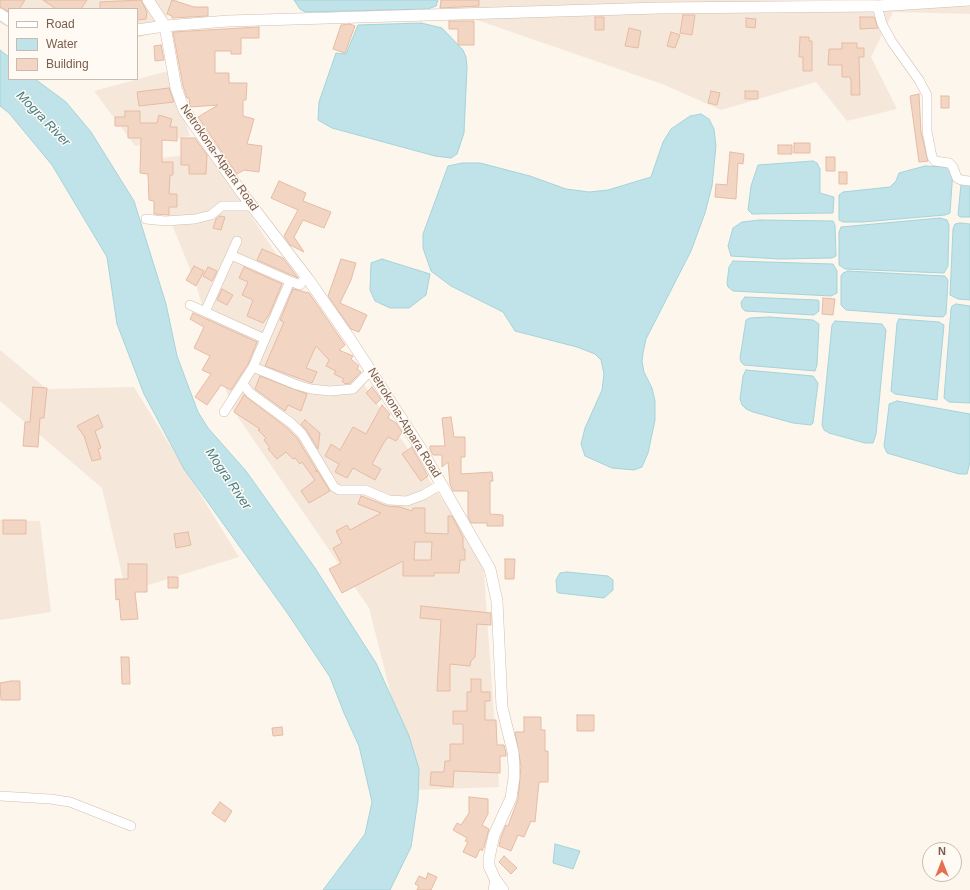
<!DOCTYPE html>
<style>
body{margin:0}
#map{position:relative;width:970px;height:890px;overflow:hidden;background:#fdf6ec;font-family:Arial,sans-serif}
canvas{display:block}
.legend{position:absolute;left:8px;top:8px;width:130px;height:72px;box-sizing:border-box;background:#fffaf3;border:1px solid #cabbb1;margin:0;padding:5px 7px;list-style:none;font-size:12px;color:#7a5c4d}
.legend li{display:flex;align-items:center;gap:8px;height:20px}
.legend b{width:20px;border:1px solid #cabbb1}
.north{position:absolute;left:922px;top:842px;width:40px;height:40px;box-sizing:border-box;background:#fffaf3;border:1px solid #cabbb1;border-radius:50%;rotate:0deg;font-size:11px;font-weight:700;line-height:16px;text-align:center;color:#7a5c4d}
.north::after{content:'';display:block;margin:auto;width:14px;height:18px;background:#e76f51;clip-path:polygon(50% 0,100% 100%,50% 72%,0 100%)}
</style>
<div id="map">
<canvas width="970" height="890"></canvas>
<ul class="legend">
<li><b style="height:5px;background:#fff"></b>Road</li>
<li><b style="height:11px;background:#bfe3e8"></b>Water</li>
<li><b style="height:11px;background:#f3d5c3"></b>Building</li>
</ul>
<div class="north">N</div>
</div>
<script>
const c = document.querySelector('canvas').getContext('2d');
c.lineJoin = 'round';
function paint(path, color) { c.fillStyle = color; c.fill(path, 'evenodd'); }
const shape = rows => new Path2D(rows.map(r => 'M' + r).join(''));
function trace(path, color, width, dash) { c.strokeStyle = color; c.lineWidth = width; c.lineCap = dash ? 'butt' : 'round'; c.setLineDash(dash || []); c.stroke(path); }
function label(font, color, halo, rows, align = 'center') {
  c.font = font + ' Arial,sans-serif'; c.lineWidth = 3; c.setLineDash([]); c.textBaseline = 'middle'; c.strokeStyle = halo; c.fillStyle = color; for (const [text, x, y, turn = 0] of rows) {
    c.save(); c.translate(x, y); c.rotate((+turn || 0) * Math.PI / 180); c.textAlign = isNaN(turn) ? turn : align; if (halo) c.strokeText(text, 0, 0); c.fillText(text, 0, 0); c.restore();
  }
}
paint(shape([
 [0,0,178,0,156,32,137,38,137,9,9,9,9,28,0,23],
 [453,0,970,0,970,14,893,12,871,57,897,109,847,121,816,82,721,110,662,84,448,10],
 [168,71,190,136,135,146,94,91],
 [209,152,303,295,483,559,499,787,415,790,369,608,231,407,196,284,146,160],
 [0,350,47,389,134,387,239,557,126,592,102,488,0,401],
 [0,520,40,521,51,612,0,620]
]), '#f5e8da');
const water = shape([
 [294,0,438,0,436,6,428,9,305,12,300,9,294,0],
 [421,23,442,28,463,50,466,57,467,67,464,133,457,154,451,158,435,156,332,128,318,120,319,102,336,53,346,54,358,25,421,23],
 [0,50,9,57,9,79,35,79,66,102,91,132,134,201,166,304,177,356,198,412,208,428,246,471,315,568,376,663,409,736,419,769,418,800,411,847,390,890,323,890,365,834,372,802,359,746,344,713,330,677,288,614,184,469,144,394,117,324,107,257,52,165,9,113,0,106,0,50],
 [701,114,709,119,714,129,716,146,712,186,705,213,691,251,646,339,643,353,642,361,644,372,652,388,655,401,655,420,648,453,642,467,634,470,612,468,585,456,581,444,585,428,602,390,604,374,601,360,595,354,577,347,515,331,503,312,451,286,431,271,423,248,423,234,448,166,462,163,480,163,530,176,566,189,589,192,608,190,651,177,663,142,671,129,690,116,701,114],
 [813,161,817,163,820,169,820,193,834,197,833,213,752,214,748,210,751,186,758,165,813,161],
 [925,166,948,167,953,170,950,213,945,215,863,222,843,222,839,220,839,195,843,192,890,187,896,181,899,173,925,166],
 [961,184,970,184,970,217,960,217,958,215,961,184],
 [940,218,947,220,949,225,948,266,944,273,845,269,839,265,839,232,841,227,940,218],
 [760,220,833,221,835,225,836,256,832,258,779,259,731,256,728,246,733,228,742,222,760,220],
 [960,223,970,224,970,300,958,299,950,295,953,229,955,224,960,223],
 [382,259,430,274,426,295,409,308,390,308,375,301,370,290,371,263,382,259],
 [733,261,833,264,837,271,837,293,831,296,733,291,728,287,727,283,729,267,733,261],
 [848,271,945,276,948,280,946,314,943,317,925,316,846,310,841,305,841,276,843,273,848,271],
 [745,297,817,300,819,301,819,311,814,315,745,311,742,308,741,302,745,297],
 [956,304,970,306,970,403,949,402,944,398,951,309,952,306,956,304],
 [769,317,813,320,819,324,817,365,815,371,744,365,741,362,740,358,746,320,750,318,769,317],
 [899,319,939,322,944,325,937,400,895,394,891,391,897,323,899,319],
 [835,321,882,324,886,330,876,434,873,443,865,443,829,433,824,430,822,425,832,325,835,321],
 [746,370,813,376,818,383,813,423,811,425,793,423,753,412,746,409,742,405,740,399,743,376,746,370],
 [897,401,970,414,970,462,967,474,959,474,887,453,884,446,889,406,889,404,897,401],
 [567,572,608,576,613,580,613,590,604,598,559,593,557,592,556,580,560,573,567,572],
 [555,844,580,851,573,869,553,863,555,844]
]);
paint(water, '#bfe3e8');
trace(water, '#a5d3da', 1);
const building = shape([
 [0,0,25,0,19,9,9,9,9,12,0,7,0,0],
 [43,0,87,0,81,9,56,9,43,0],
 [141,0,147,12,146,19,137,20,137,9,100,9,100,2,141,0],
 [172,0,194,7,208,7,208,16,172,18,172,16,167,14,172,0],
 [441,0,479,0,479,6,440,8,441,0],
 [683,15,695,15,692,35,680,33,683,15],
 [595,17,604,17,604,30,595,30,595,17],
 [860,17,874,17,878,28,860,29,860,17],
 [746,18,756,19,755,28,746,27,746,18],
 [449,21,474,21,474,45,458,45,458,29,449,29,449,21],
 [350,24,355,26,345,53,333,49,341,25,350,24],
 [259,27,259,38,241,38,241,54,231,54,231,51,215,51,215,73,229,73,229,83,247,83,246,100,243,100,243,116,254,119,247,144,262,146,259,172,244,170,237,174,198,117,218,105,190,107,189,98,187,98,183,86,173,32,259,27],
 [629,28,641,31,638,48,625,46,629,28],
 [671,32,680,35,675,48,667,46,671,32],
 [800,37,809,37,809,41,812,41,812,71,803,71,803,57,799,57,800,37],
 [842,43,857,43,857,48,864,48,864,57,859,57,860,95,851,95,851,80,850,77,842,77,842,65,828,65,829,49,842,49,842,43],
 [161,45,164,60,155,61,154,46,161,45],
 [169,88,174,102,139,106,137,92,169,88],
 [711,91,720,93,717,105,708,103,711,91],
 [745,91,758,91,758,99,745,99,745,91],
 [919,94,921,132,928,161,919,162,910,96,919,94],
 [941,96,949,96,949,108,941,108,941,96],
 [125,111,140,111,140,123,157,123,159,115,172,119,170,127,177,127,177,141,162,140,162,162,173,162,173,175,170,175,169,194,177,194,177,207,169,207,169,215,154,214,154,201,149,200,148,174,140,173,141,138,128,138,128,126,115,126,115,117,125,117,125,111],
 [181,138,195,138,207,155,206,174,189,174,189,165,181,165,181,138],
 [794,143,810,143,810,153,794,153,794,143],
 [778,145,792,145,792,154,778,154,778,145],
 [730,152,744,154,743,164,738,163,736,199,715,197,716,184,727,185,730,152],
 [826,157,835,157,835,171,826,171,826,157],
 [839,172,847,172,847,184,839,184,839,172],
 [279,181,306,193,303,201,331,212,324,228,303,220,294,237,304,252,290,245,284,236,298,210,271,198,279,181],
 [220,216,225,217,221,230,213,228,216,219,220,216],
 [262,249,283,258,298,278,257,260,262,249],
 [341,259,356,263,351,280,340,303,367,315,359,332,351,329,328,296,341,259],
 [194,266,204,271,196,286,186,280,194,266],
 [208,267,217,271,212,281,203,276,208,267],
 [244,267,282,284,269,315,263,323,247,316,253,300,242,295,248,282,239,278,244,267],
 [222,289,233,295,227,305,217,300,222,289],
 [293,289,309,293,345,345,339,350,353,356,351,359,359,366,357,369,361,372,350,383,345,384,342,381,344,379,334,374,336,371,326,366,329,360,316,346,306,368,317,372,312,383,265,366,284,322,280,320,293,289],
 [823,298,835,299,833,315,822,314,823,298],
 [193,313,257,342,248,364,231,390,221,385,207,405,195,397,211,374,202,370,210,356,194,348,204,327,190,319,193,313],
 [260,376,307,394,301,411,288,405,285,411,255,389,260,376],
 [33,387,47,388,44,418,40,418,38,447,23,446,25,422,30,422,33,387],
 [372,387,381,399,376,404,366,393,372,387],
 [244,395,287,428,297,438,316,469,316,472,317,470,330,491,309,503,301,491,315,480,302,462,300,464,295,458,293,459,286,452,277,459,268,449,270,448,264,440,266,438,258,430,260,429,234,412,244,395],
 [382,405,390,414,388,418,396,423,402,432,396,441,388,437,383,444,372,464,381,469,375,480,353,468,347,478,335,472,339,464,325,456,331,444,340,450,353,427,366,434,382,405],
 [98,415,103,427,95,431,101,448,98,449,101,459,92,461,84,436,77,426,98,415],
 [451,417,454,437,465,437,465,457,461,457,461,474,492,472,493,481,490,481,490,514,503,515,503,526,487,526,487,523,471,523,468,517,468,491,453,491,450,484,448,462,442,467,442,455,433,455,430,450,430,446,445,446,442,418,451,417],
 [305,420,320,433,318,449,307,431,301,424,305,420],
 [412,447,428,476,421,481,402,454,412,447],
 [361,496,387,506,400,507,412,511,413,508,425,508,425,533,448,534,448,516,452,516,463,537,463,549,465,549,465,560,460,560,459,573,434,573,434,576,403,576,403,561,342,593,329,569,341,563,333,548,342,543,336,531,347,525,350,530,381,513,358,504,361,496],
 [415,542,432,542,431,560,414,560,415,542],
 [3,520,26,520,26,534,3,534,3,520],
 [188,532,191,545,176,548,174,534,188,532],
 [505,559,515,559,514,579,505,579,505,559],
 [128,564,147,564,147,592,135,592,138,619,121,620,119,599,116,600,115,579,128,579,128,564],
 [168,577,178,577,178,588,168,588,168,577],
 [421,606,491,613,491,625,477,624,475,657,471,661,470,666,450,664,450,691,437,691,441,620,420,618,421,606],
 [121,657,129,657,130,684,122,684,121,657],
 [471,679,481,679,481,692,490,692,490,701,485,701,485,720,496,720,497,745,504,745,506,753,506,756,500,756,500,773,454,771,453,787,430,785,431,772,444,772,445,761,450,761,450,744,463,744,463,724,453,724,453,711,467,711,467,692,471,692,471,679],
 [11,681,20,681,20,700,1,700,0,683,11,681],
 [577,715,594,715,594,731,577,731,577,715],
 [524,717,541,717,541,730,545,730,545,751,548,751,548,782,539,782,535,822,531,821,524,837,518,835,511,851,499,846,501,837,506,825,508,826,518,799,521,766,515,732,524,732,524,717],
 [282,727,283,735,273,736,272,728,282,727],
 [469,797,488,799,488,814,482,825,489,829,484,847,482,851,480,849,476,858,463,852,468,842,465,841,467,838,453,830,457,823,461,825,469,813,469,797],
 [220,802,232,811,225,822,212,813,220,802],
 [504,856,517,868,511,874,499,862,504,856],
 [428,873,437,877,431,890,417,890,419,886,415,884,419,876,426,879,428,873]
]);
paint(building, '#f3d5c3');
trace(building, '#e6bba3', 1);
const minor = shape([
 [877,6,882,24,892,42,919,80,927,95,927,131,932,157,935,161,949,163,953,167,957,178,961,180,970,181],
 [146,219,165,221,195,219,211,215,222,206,253,206],
 [231,255,290,281],
 [190,305,265,339],
 [205,312,237,241],
 [253,367,297,385,311,389,330,391,353,389,371,370],
 [243,384,250,393,291,423,302,434,334,487,339,490,365,490,389,500,407,501,423,495,442,484],
 [224,412,253,367,290,281,300,285,306,276],
 [0,796,50,799,70,802,131,826],
 [493,890,495,879]
]);
const tertiary = shape([
 [148,0,165,26,176,88,184,110,242,193,308,279,352,342,421,449,490,569,497,601,502,707,513,752,514,766,514,778,511,798,494,835,489,858,489,866,495,879,503,890],
 [0,14,9,20],
 [137,30,165,26,228,21,659,8,877,6,970,0]
]);
trace(minor, '#d1beb0', 10);
trace(tertiary, '#d1beb0', 12);
trace(minor, '#fff', 9);
trace(tertiary, '#fff', 11);
label('12px', '#7a5c4d', '#fffaf3', [
 ["Netrokona-Atpara Road",219,158,55],
 ["Netrokona-Atpara Road",404,423,58]
]);
label('italic 13px', '#437c86', '#fffaf3', [
 ["Mogra River",43,119,46],
 ["Mogra River",228,479,56]
]);
</script>
